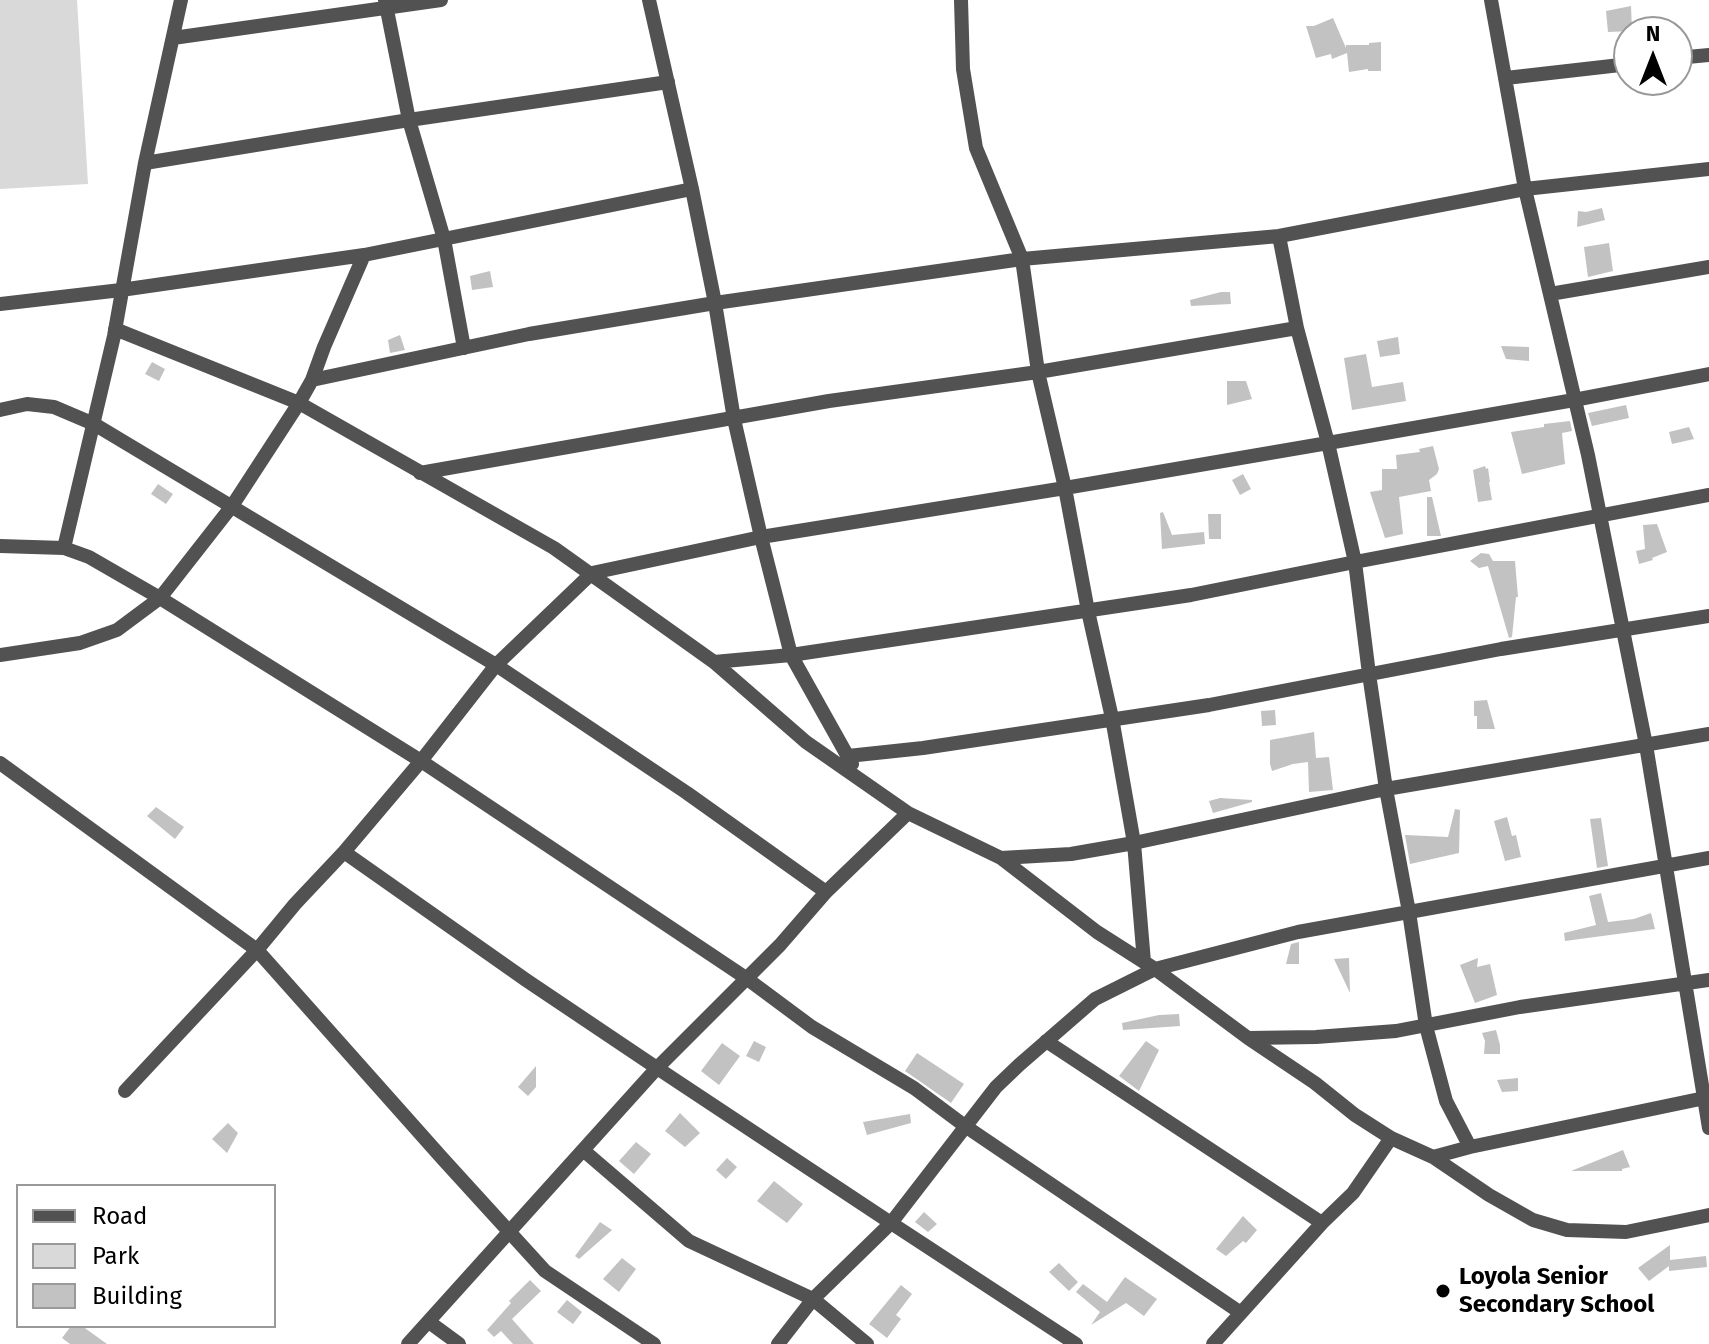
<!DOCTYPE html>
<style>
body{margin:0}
#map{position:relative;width:1709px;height:1344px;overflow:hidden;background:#fff;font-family:"Fira Sans",sans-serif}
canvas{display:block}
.legend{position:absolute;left:16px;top:1184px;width:260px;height:144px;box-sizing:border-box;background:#fff;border:2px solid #999;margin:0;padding:10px 14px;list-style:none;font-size:24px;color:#000}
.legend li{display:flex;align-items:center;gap:16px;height:40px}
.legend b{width:40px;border:2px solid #999}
.north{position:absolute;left:1613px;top:16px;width:80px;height:80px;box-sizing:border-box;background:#fff;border:2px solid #999;border-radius:50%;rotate:0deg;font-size:22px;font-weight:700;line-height:32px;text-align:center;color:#000}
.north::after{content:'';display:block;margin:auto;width:28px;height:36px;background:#000;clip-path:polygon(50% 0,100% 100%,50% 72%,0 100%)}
</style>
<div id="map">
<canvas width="1709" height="1344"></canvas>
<ul class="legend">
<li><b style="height:10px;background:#525252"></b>Road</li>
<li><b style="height:22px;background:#d9d9d9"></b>Park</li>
<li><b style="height:22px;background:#c2c2c2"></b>Building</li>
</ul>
<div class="north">N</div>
</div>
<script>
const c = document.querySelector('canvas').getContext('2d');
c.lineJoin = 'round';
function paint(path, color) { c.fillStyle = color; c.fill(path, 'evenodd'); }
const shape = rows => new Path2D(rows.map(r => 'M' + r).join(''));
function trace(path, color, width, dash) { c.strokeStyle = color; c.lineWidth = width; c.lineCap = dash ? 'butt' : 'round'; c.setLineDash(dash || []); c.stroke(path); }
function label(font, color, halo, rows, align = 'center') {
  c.font = font + ' "Fira Sans",sans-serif'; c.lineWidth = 7; c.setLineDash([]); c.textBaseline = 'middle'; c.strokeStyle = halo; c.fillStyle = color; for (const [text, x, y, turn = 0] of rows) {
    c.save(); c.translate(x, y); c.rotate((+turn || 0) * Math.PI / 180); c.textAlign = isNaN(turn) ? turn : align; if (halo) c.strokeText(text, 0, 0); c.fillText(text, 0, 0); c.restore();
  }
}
paint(shape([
 [0,0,77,0,88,184,0,189]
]), '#d9d9d9');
paint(shape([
 [1631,6,1632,31,1608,32,1606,11],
 [1333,18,1346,48,1346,45,1369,45,1369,43,1381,42,1381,71,1368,71,1368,69,1349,72,1347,53,1332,59,1331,54,1316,58,1306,26,1314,26],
 [1602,208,1605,220,1577,227,1578,211,1586,212],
 [1609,243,1613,271,1588,277,1584,247],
 [490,271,493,287,472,290,470,276],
 [1221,292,1230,292,1231,304,1191,306,1190,300],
 [400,335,405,350,390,353,388,340],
 [1398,337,1400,354,1380,357,1377,341],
 [1501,346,1529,347,1529,361,1506,359],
 [1366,354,1372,387,1403,382,1406,401,1352,410,1344,358],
 [152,362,165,369,159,381,145,374],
 [1227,381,1246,381,1252,399,1227,405],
 [1626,405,1629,418,1592,426,1588,413],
 [1570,421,1572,431,1562,433,1565,464,1522,474,1511,432,1544,427,1544,424],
 [1689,427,1694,439,1672,444,1669,432],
 [1433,446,1439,469,1437,474,1429,480,1431,491,1399,497,1403,534,1385,538,1370,492,1382,490,1382,469,1397,469,1396,455,1420,452,1419,449],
 [1485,466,1486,469,1488,468,1490,482,1489,482,1492,500,1478,502,1473,470],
 [1243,474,1251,489,1240,495,1232,480],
 [158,484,173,494,166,504,151,494],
 [1427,497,1432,497,1441,536,1427,536],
 [1163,512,1172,535,1204,532,1205,544,1162,549,1160,513],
 [1208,514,1221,514,1221,539,1209,539],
 [1657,524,1667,552,1652,558,1653,560,1639,564,1636,551,1645,549,1643,525],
 [1481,553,1489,554,1493,561,1515,561,1518,597,1516,597,1512,637,1509,638,1488,566,1479,568,1470,561],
 [1487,700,1495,729,1477,729,1477,716,1474,716,1474,701],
 [1275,710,1276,725,1262,726,1261,711],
 [1314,732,1316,758,1329,757,1333,790,1309,792,1308,762,1293,764,1272,771,1270,764,1270,740],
 [1220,798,1252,800,1252,802,1213,813,1209,801],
 [156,807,184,827,175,839,147,816],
 [1455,809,1460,810,1459,853,1410,864,1405,835,1448,837],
 [1507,817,1512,836,1516,835,1521,857,1505,861,1494,821],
 [1601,818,1608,866,1597,868,1590,819],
 [1601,893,1608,922,1634,919,1651,913,1655,929,1565,941,1564,933,1596,925,1589,896],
 [1299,942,1299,964,1286,964,1291,944],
 [1349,958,1350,993,1334,959],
 [1478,958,1477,967,1490,964,1497,995,1475,1003,1460,965],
 [1179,1014,1180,1026,1123,1030,1122,1023,1159,1015],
 [1496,1030,1500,1045,1500,1054,1484,1054,1485,1041,1482,1033],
 [754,1041,766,1047,759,1062,746,1056],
 [1146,1041,1159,1050,1139,1091,1119,1076],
 [722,1043,740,1056,719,1085,701,1071],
 [917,1053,964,1084,951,1103,905,1071],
 [536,1066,536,1087,528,1096,518,1087],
 [1518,1078,1518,1091,1502,1092,1497,1080],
 [680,1113,700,1133,685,1147,665,1131],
 [910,1114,911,1123,867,1135,863,1122],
 [228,1123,238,1133,227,1153,212,1139],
 [636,1142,651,1154,634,1174,619,1161],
 [1623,1150,1630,1167,1622,1169,1622,1171,1571,1171],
 [727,1158,737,1167,726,1179,716,1170],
 [774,1181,803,1204,787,1223,757,1201],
 [924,1212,937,1224,928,1232,915,1222],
 [1243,1216,1257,1230,1246,1243,1243,1241,1226,1256,1216,1249],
 [600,1222,612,1230,579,1259,575,1256],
 [1670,1245,1670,1260,1706,1256,1707,1267,1669,1271,1669,1266,1649,1281,1638,1268],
 [622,1258,636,1269,619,1292,603,1279],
 [1059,1263,1078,1282,1069,1291,1049,1272],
 [1125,1277,1157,1299,1144,1316,1126,1303,1091,1325,1100,1312,1076,1292,1083,1284,1107,1302],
 [530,1280,541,1291,512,1319,534,1344,513,1344,501,1331,494,1337,487,1330,511,1303,509,1301],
 [901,1285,912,1294,896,1315,901,1319,887,1338,869,1324],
 [567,1300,582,1312,573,1324,557,1312],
 [71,1326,82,1326,107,1344,70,1344,62,1338]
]), '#c2c2c2');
trace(shape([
 [385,0,409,120,444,239,464,348],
 [649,0,692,189,715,303,734,419,761,537,791,655,852,764],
 [961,0,963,69,976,148,1022,259,1038,372,1065,488,1088,611,1112,718,1134,843,1144,962],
 [1491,0,1525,189,1588,455,1646,745,1709,1128],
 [173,38,441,0],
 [1677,58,1709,55],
 [1506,78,1629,64],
 [145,163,409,120,668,82],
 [1279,236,1297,328,1328,443,1355,562,1369,674,1386,789,1409,912,1426,1026,1446,1101,1470,1147],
 [1550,294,1709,267],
 [0,304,121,290,364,255],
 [115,329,299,403,554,548,714,662,806,742,908,813,1001,858,1097,932,1155,969,1248,1038,1315,1083,1355,1115,1391,1138,1353,1193,1322,1223,1213,1344],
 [312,380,529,334,715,303,1022,259,1279,236,1525,189,1709,169],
 [0,410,27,404,54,407,94,424,496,665,687,793,826,892],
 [420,473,829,401,1038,372,1297,328],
 [0,546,64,548,89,557,160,598,421,761,526,831,746,978,812,1027,914,1088,965,1126,1241,1313],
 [64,548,114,336,145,163,181,0],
 [0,655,80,643,117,630,160,598,232,506,299,403,312,380,324,347,364,255,692,189],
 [714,662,791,655,1191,595,1355,562,1709,495],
 [848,756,923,748,1209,705,1501,649,1709,616],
 [0,763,257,950,442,1158,545,1271,654,1344],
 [344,852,526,980,657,1068,891,1223,1076,1344],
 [1001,858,1071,854,1134,843,1386,789,1709,734],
 [1248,1038,1316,1037,1396,1031,1520,1007,1709,980],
 [1046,1041,1322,1223],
 [125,1091,257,950,295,904,344,852,421,761,496,665,592,573,761,537,1065,488,1328,443,1574,400,1709,374],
 [1391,1138,1433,1157,1489,1195,1533,1220,1567,1230,1626,1232,1709,1215],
 [583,1150,689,1241,813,1299,867,1344],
 [1433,1157,1470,1147,1709,1097],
 [429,1322,459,1344],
 [408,1344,657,1068,780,945,826,892,908,813],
 [778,1344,813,1299,891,1223,996,1087,1019,1065,1095,999,1155,969,1298,932,1709,858]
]), '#525252', 14);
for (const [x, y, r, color] of [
 [1443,1291,8,"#000"]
]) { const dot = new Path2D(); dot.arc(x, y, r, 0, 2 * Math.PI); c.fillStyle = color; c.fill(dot); trace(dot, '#fff', 3); }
label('bold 24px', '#000', '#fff', [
 ["Loyola Senior",1459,1277],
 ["Secondary School",1459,1305]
], 'left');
</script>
